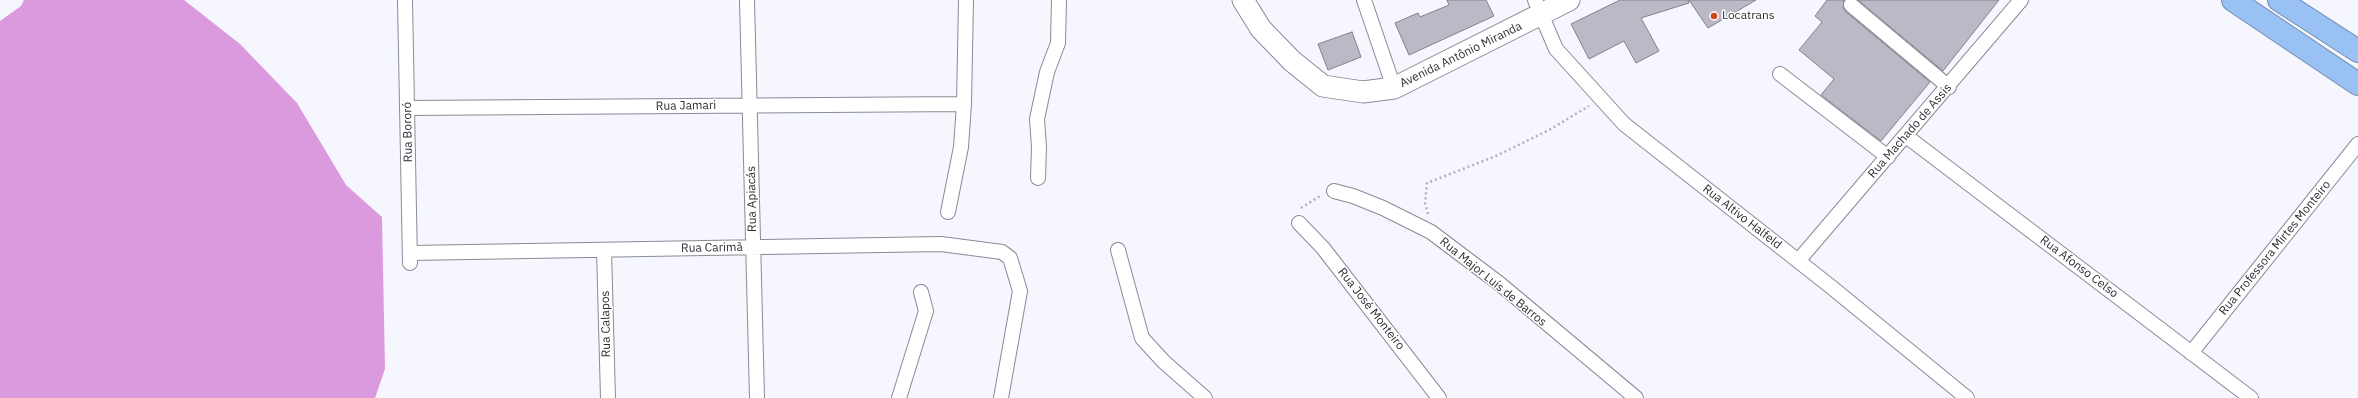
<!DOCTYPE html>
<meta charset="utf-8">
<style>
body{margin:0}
canvas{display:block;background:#f5f6fe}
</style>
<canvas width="2358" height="398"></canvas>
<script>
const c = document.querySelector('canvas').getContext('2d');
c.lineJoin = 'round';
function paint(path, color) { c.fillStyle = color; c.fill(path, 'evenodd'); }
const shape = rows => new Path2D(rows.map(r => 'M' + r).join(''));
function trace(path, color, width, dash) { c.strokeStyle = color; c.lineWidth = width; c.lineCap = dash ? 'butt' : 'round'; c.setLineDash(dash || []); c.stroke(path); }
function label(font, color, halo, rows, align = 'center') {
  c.font = font + ' "IBM Plex Sans",sans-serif'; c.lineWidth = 3; c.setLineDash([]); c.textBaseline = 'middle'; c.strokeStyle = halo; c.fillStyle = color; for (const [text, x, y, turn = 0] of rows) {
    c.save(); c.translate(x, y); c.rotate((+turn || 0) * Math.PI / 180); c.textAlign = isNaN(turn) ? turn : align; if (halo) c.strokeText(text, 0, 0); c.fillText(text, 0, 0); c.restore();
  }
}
paint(shape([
 [24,0,184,0,240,44,297,103,346,185,382,217,385,369,375,398,0,398,0,21,21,6]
]), '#db9ade');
const building = shape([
 [1447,0,1486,0,1494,16,1409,55,1395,23,1418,13,1420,17,1449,5,1447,0],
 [1620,0,1688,0,1689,3,1641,18,1659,51,1636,63,1624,41,1589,59,1571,24,1620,0],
 [1689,0,1756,0,1708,28,1689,0],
 [1827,0,1844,0,1843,8,1846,12,1930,82,1881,141,1821,95,1834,79,1799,50,1822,22,1815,16,1827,0],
 [1858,0,1999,0,1943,71,1858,0],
 [1352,32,1361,57,1328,70,1318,44,1352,32]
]);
paint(building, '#bdb8c5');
trace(building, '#84808c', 1);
const street = shape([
 [405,0,410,263],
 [747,0,757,398],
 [1364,0,1394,88],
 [1535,0,1556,49,1624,124,1830,286,1967,398],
 [1851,5,1949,87],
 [1780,74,1888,157],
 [407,108,964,104],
 [1906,136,2251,398],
 [1038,178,1039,147,1037,119,1047,72,1058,43,1059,0],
 [1334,191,1353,196,1383,208,1431,232,1500,284,1636,398],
 [948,212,961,147,964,104,966,0],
 [1299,223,1323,248,1439,398],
 [604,250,608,398],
 [1118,250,1142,338,1164,362,1205,398],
 [410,253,941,244,1002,252,1010,258,1020,291,1001,398],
 [1798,261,2021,0],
 [2191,353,2358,144],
 [899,398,926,311,921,292]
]);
const secondary = shape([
 [1243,0,1261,29,1292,61,1323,86,1363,92,1394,88,1569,0]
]);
const highway = shape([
 [2233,0,2358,84],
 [2279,0,2358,51]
]);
trace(street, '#898b97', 16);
trace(secondary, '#898b97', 23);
trace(highway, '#748eb0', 24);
trace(shape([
 [1301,208,1320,196],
 [1428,214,1425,203,1427,183,1496,156,1549,130,1589,106]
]), '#b1b2b9', 2.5, [2, 3]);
trace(street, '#fff', 14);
trace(secondary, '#fff', 21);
trace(highway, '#9ac1f4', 22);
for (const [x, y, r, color] of [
 [1714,16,4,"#cd441e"]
]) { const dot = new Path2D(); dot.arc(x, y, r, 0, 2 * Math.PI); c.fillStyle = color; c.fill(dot); trace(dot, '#fff', 1.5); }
label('12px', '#2d2e33', '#fff', [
 ["Locatrans",1722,16]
], 'left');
label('12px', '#2d2e33', '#fff', [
 ["Avenida Antônio Miranda",1461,55,-26],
 ["Rua Jamari",686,106,-1],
 ["Rua Machado de Assis",1910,131,-49],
 ["Rua Bororó",408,132,-91],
 ["Rua Apiacás",752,199,-91],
 ["Rua Altivo Halfeld",1742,217,38],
 ["Rua Carimã",712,248,-1],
 ["Rua Professora Mirtes Monteiro",2275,248,-51],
 ["Rua Afonso Celso",2079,267,37],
 ["Rua Major Luís de Barros",1493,282,39],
 ["Rua José Monteiro",1371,309,52],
 ["Rua Calapos",606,324,-91]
]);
</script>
